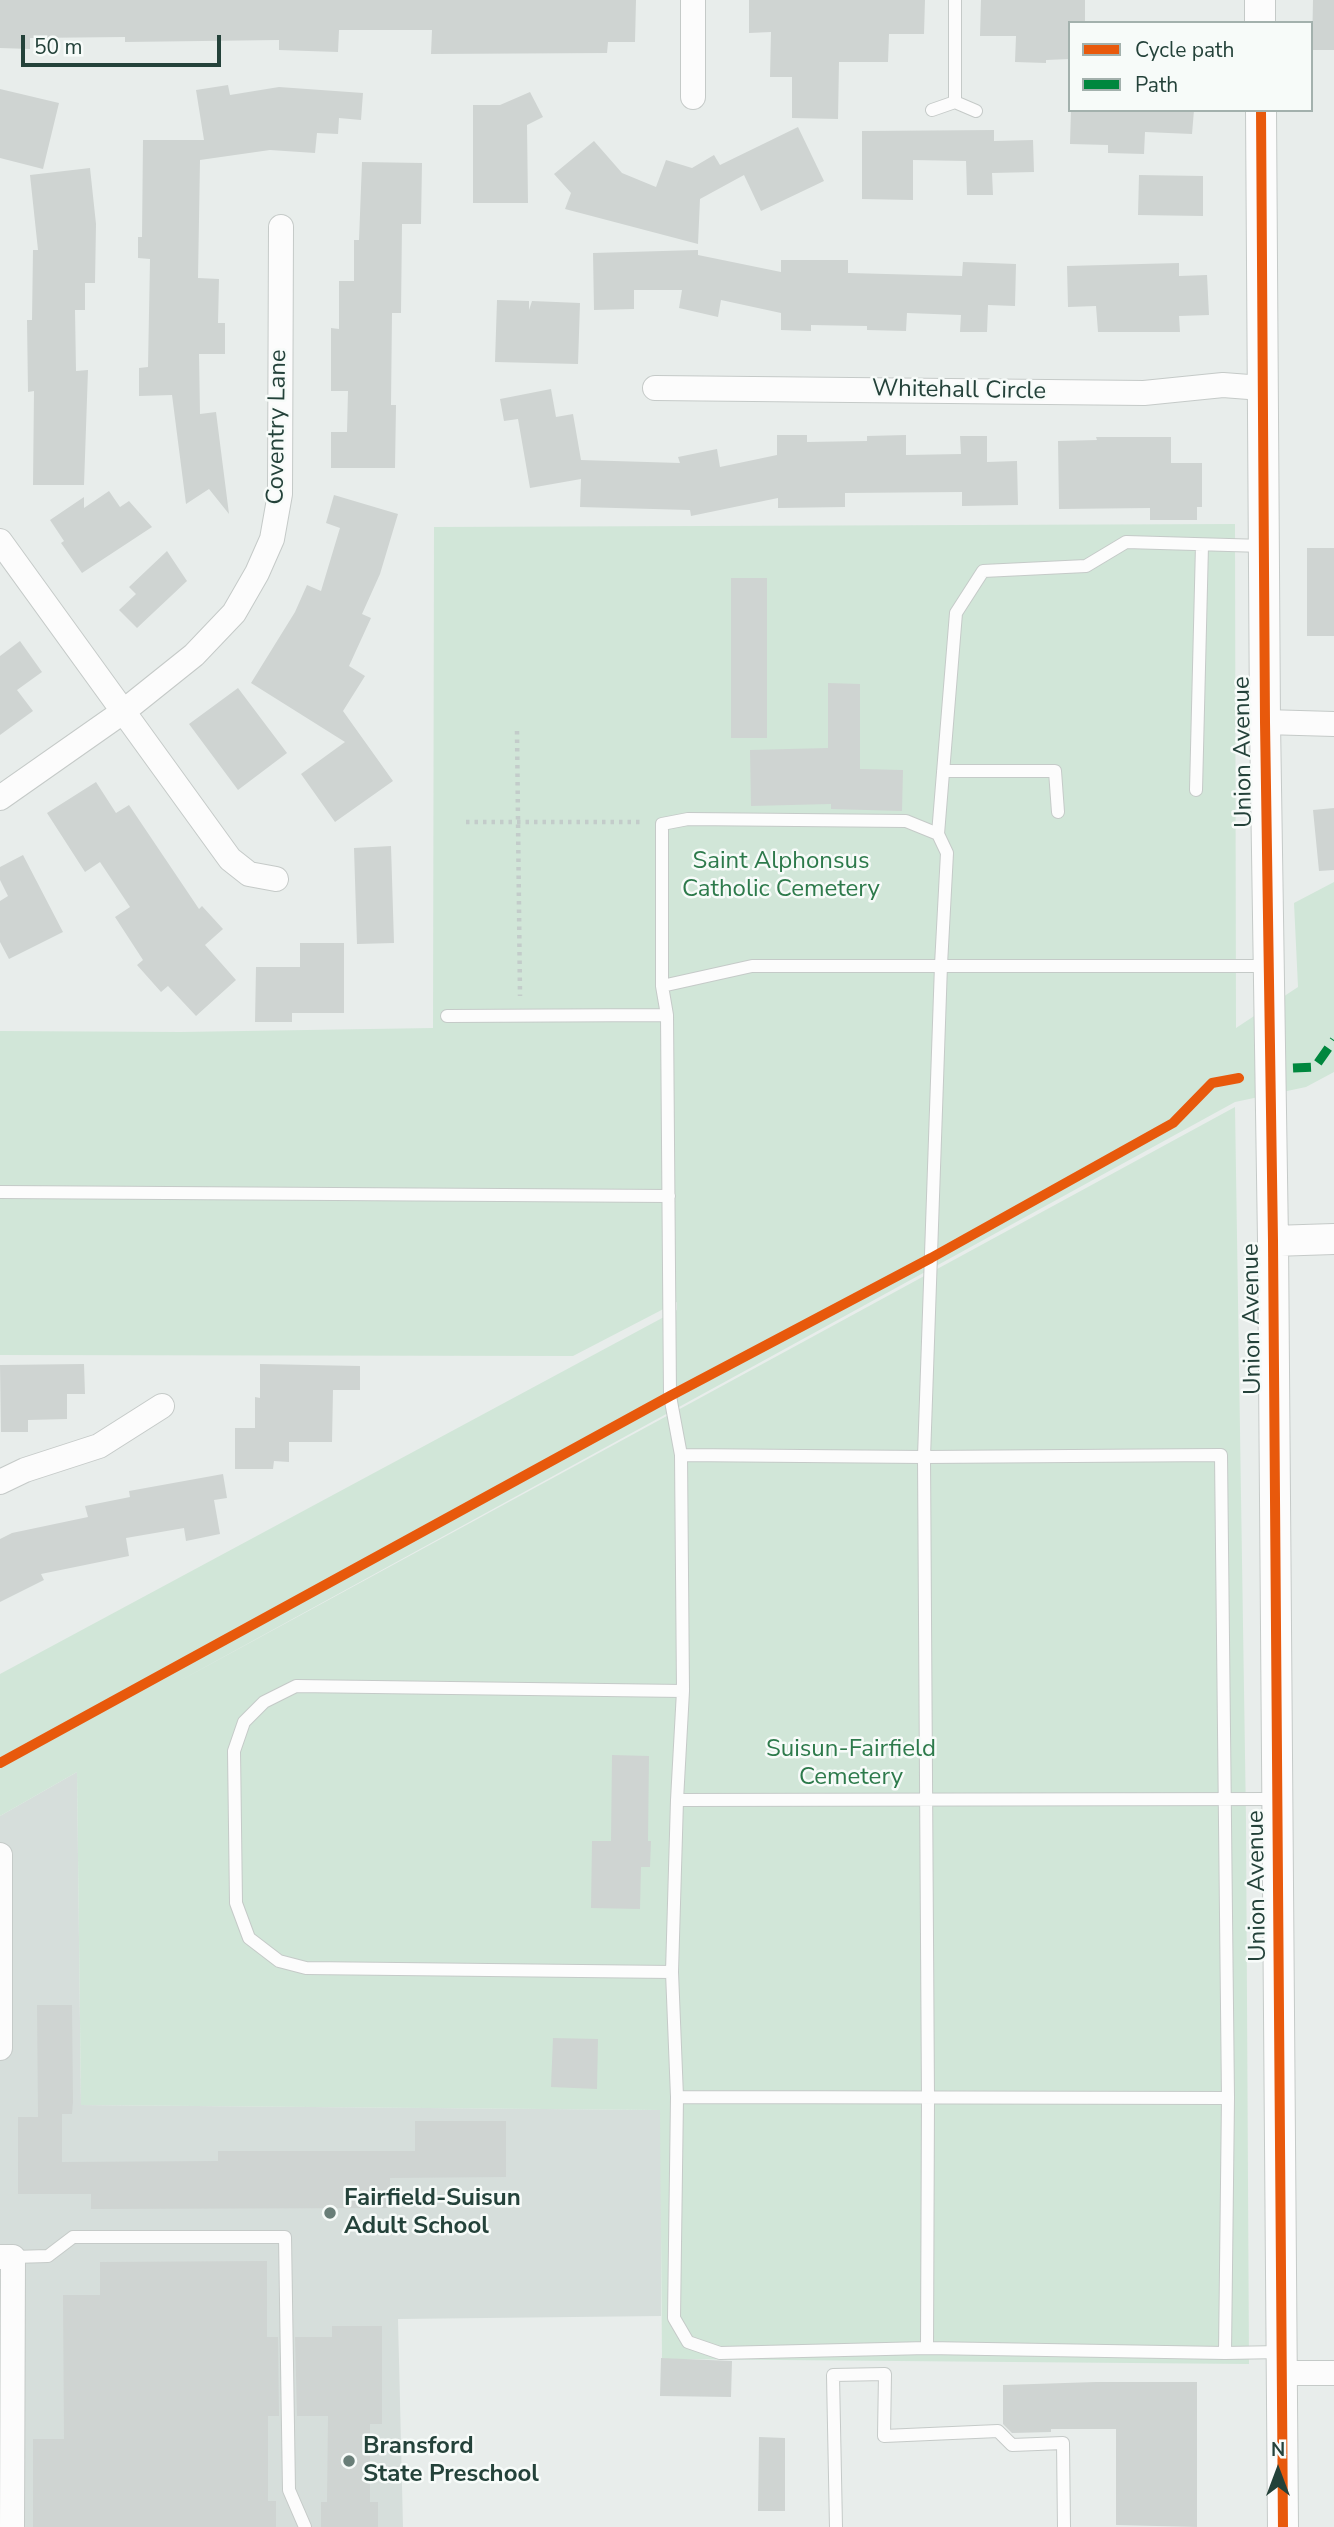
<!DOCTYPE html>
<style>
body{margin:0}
#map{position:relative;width:1334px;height:2527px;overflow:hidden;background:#e8edeb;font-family:"Nunito Sans",sans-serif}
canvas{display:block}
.legend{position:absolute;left:1068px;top:21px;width:245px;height:91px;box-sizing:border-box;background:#f7fbf9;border:2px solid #a3b1ad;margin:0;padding:9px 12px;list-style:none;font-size:21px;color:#24423a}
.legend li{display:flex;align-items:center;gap:14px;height:35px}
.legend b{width:35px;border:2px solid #a3b1ad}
.north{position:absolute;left:1243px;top:2436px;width:70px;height:70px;-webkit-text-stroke:5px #f7fbf9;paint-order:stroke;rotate:0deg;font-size:19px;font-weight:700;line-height:28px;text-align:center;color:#24423a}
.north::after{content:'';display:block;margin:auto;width:24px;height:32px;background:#24423a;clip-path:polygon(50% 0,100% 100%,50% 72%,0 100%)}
.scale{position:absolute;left:21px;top:35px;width:200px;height:32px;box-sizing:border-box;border:4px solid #24423a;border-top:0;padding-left:9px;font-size:21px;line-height:24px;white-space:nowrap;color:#24423a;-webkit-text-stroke:5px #f7fbf9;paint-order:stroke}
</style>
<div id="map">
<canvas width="1334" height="2527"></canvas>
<ul class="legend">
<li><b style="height:9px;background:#e8590c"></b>Cycle path</li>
<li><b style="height:9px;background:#00873e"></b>Path</li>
</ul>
<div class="north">N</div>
<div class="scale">50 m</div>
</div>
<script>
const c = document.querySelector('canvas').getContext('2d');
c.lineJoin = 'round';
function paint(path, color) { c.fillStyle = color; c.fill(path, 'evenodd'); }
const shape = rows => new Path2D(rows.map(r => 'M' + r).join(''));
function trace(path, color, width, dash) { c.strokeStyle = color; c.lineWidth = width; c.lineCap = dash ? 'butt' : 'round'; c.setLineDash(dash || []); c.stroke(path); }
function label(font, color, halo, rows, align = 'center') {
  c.font = font + ' "Nunito Sans",sans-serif'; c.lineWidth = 5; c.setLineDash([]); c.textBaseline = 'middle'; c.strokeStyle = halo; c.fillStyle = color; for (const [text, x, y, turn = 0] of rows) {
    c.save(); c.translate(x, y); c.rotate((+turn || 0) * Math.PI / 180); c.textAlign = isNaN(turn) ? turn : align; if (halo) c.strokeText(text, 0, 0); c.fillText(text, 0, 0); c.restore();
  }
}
paint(shape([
 [77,1772,81,2105,661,2110,661,2316,398,2319,403,2527,0,2527,0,1816]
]), '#d6dedb');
paint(shape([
 [1235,524,1236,1028,1298,987,1294,903,1334,882,1334,1072,1306,1087,1235,1102,174,1684,1235,1107,1246,1819,1249,2364,662,2359,660,2110,81,2105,77,1772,0,1816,0,1674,677,1310,677,1302,573,1356,0,1355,0,1031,181,1032,433,1028,434,527]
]), '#d1e6d8');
paint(shape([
 [0,0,636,0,635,42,608,42,607,53,431,54,432,30,339,30,338,52,279,50,279,40,125,42,125,37,30,38,30,49,0,48],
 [749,0,925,0,924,34,889,34,888,62,839,62,838,119,792,118,792,77,770,77,771,32,749,33],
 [981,0,1085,0,1085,23,1070,23,1070,59,1046,60,1046,63,1015,62,1016,36,980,36],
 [1313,0,1334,0,1334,50,1312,50],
 [228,85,230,95,279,87,363,93,361,120,339,118,338,134,317,133,315,153,270,150,200,160,198,278,219,279,218,323,225,323,225,354,199,354,200,414,216,412,229,514,209,489,186,504,172,395,139,396,139,368,148,367,150,259,138,258,138,237,142,237,143,140,204,140,196,90],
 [0,89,59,103,43,169,0,158],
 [530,92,543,117,527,125,528,203,473,203,473,105,500,105],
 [1071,110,1194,110,1192,134,1145,132,1144,154,1108,153,1108,145,1070,144],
 [798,127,824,181,761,211,744,175,700,199,698,244,565,209,571,193,554,174,594,141,622,173,656,187,666,160,692,168,714,155,720,165],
 [994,130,994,141,1033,140,1034,172,992,173,993,195,967,195,966,161,913,160,913,200,862,199,862,131],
 [362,162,422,163,421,224,402,224,401,313,392,313,391,405,396,405,395,468,331,468,331,432,347,432,348,391,331,391,331,328,339,329,339,281,354,281,354,240,359,240],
 [90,168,96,224,95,283,85,283,85,310,75,310,76,371,88,370,84,485,33,485,34,391,28,392,27,320,32,320,33,250,38,250,30,175],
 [1139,175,1203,176,1203,216,1138,215],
 [698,250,698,255,781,272,781,260,848,260,848,273,962,276,963,262,1016,264,1015,306,988,305,987,332,960,332,961,315,907,313,906,331,867,330,867,326,811,325,811,331,781,330,781,313,721,300,718,317,679,308,682,290,634,290,634,309,594,310,593,253],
 [1179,263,1179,276,1207,275,1209,315,1179,316,1180,332,1098,332,1096,306,1068,307,1067,266],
 [497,300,529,301,529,310,532,301,580,303,578,364,495,362],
 [551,389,556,417,573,414,581,460,680,463,678,457,717,449,720,467,777,455,777,435,807,435,807,442,867,441,867,436,906,435,906,455,961,454,960,436,987,436,987,462,1017,461,1018,505,962,506,962,492,845,493,845,507,778,508,778,498,691,516,690,510,580,507,581,479,530,488,518,419,504,421,500,399],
 [1096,437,1171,437,1171,463,1202,463,1202,507,1197,507,1197,520,1150,520,1150,508,1059,509,1058,441,1097,440],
 [109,491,120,507,129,501,152,527,82,573,61,543,64,541,50,520,84,497,84,508],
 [334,495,398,514,380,574,362,614,371,618,349,666,365,676,343,711,393,781,335,822,301,774,345,742,251,683,295,612,307,585,321,591,340,528,326,523],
 [1307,548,1334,548,1334,636,1307,636],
 [167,551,187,581,137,628,119,610,136,594,129,587],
 [731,578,767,578,767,738,731,738],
 [20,641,42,672,17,690,33,711,0,735,0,656],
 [828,683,860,684,860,769,903,770,902,811,831,809,831,804,751,806,750,750,828,748],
 [238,688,287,753,238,790,189,724],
 [96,782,116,813,129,805,199,909,202,906,223,929,205,945,236,980,196,1016,168,986,161,992,137,965,143,960,115,917,130,907,100,862,85,872,47,813],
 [1334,808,1334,870,1319,871,1313,810],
 [391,846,394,943,357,944,354,848],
 [23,855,63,932,9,959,0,942,0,901,8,896,0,880,0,867],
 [300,943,344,943,344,1013,292,1013,292,1022,255,1022,256,967,300,967],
 [84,1364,85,1394,67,1394,67,1419,28,1420,28,1432,1,1432,0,1365],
 [260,1364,360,1366,360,1390,333,1390,332,1442,289,1442,289,1462,274,1461,273,1469,235,1469,235,1428,255,1428,255,1397,260,1398],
 [223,1474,227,1498,214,1500,220,1534,186,1541,184,1528,126,1538,129,1556,41,1574,44,1580,0,1602,0,1539,12,1533,88,1517,85,1506,130,1497,129,1491],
 [612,1755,649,1756,648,1841,651,1841,650,1867,641,1867,640,1909,591,1908,592,1841,611,1841],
 [37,2005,72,2005,73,2102,72,2114,62,2114,62,2162,218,2161,218,2151,415,2151,415,2121,506,2121,506,2177,390,2178,390,2208,91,2209,91,2194,18,2194,18,2117,38,2117],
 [553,2038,598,2039,597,2089,551,2087],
 [267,2261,267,2337,278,2337,279,2416,268,2416,268,2501,276,2501,276,2527,33,2527,33,2439,64,2439,63,2295,100,2295,100,2262],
 [332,2326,382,2326,382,2424,370,2424,370,2502,378,2502,378,2527,321,2527,321,2502,327,2502,328,2416,297,2416,295,2337,332,2337],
 [661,2358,732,2361,731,2397,660,2396],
 [1096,2382,1197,2382,1197,2527,1116,2525,1116,2429,1051,2429,1051,2432,1012,2433,1003,2424,1003,2385],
 [759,2437,785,2438,785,2511,758,2511]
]), '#cfd4d2');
const service = shape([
 [955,0,955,102,976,111],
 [932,110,955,102],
 [943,771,1055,771,1058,812],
 [1196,790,1202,545],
 [938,834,956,613,983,571,1086,566,1126,542,1263,546],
 [662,986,752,966,1267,966],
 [447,1016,667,1015],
 [0,1192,669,1196],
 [681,1455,924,1457,1221,1455,1228,2098,1225,2353,927,2348,720,2353,688,2342,674,2318,677,2097,672,1972,677,1800,683,1691,681,1455,670,1396,667,1015,662,986,662,824,688,819,906,821,938,834,947,853,941,965,924,1457,928,2098,927,2348],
 [677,1800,1278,1799],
 [672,1972,306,1968,279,1961,249,1938,236,1903,234,1751,244,1722,264,1702,296,1686,683,1691],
 [677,2097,1228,2098],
 [13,2257,48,2256,73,2237,285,2237,289,2490,305,2527],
 [1225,2353,1281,2352],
 [836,2527,833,2375,885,2374,884,2436,998,2431,1012,2445,1063,2443,1064,2527]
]);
const minor = shape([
 [693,0,693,97],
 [655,388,1144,393,1223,385,1262,388],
 [0,541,230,859,249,874,276,879],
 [1265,722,1334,724],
 [0,798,124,711,194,655,234,613,257,573,272,539,280,494,281,227],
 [0,1482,25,1470,99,1446,162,1406],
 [0,1855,0,2048],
 [0,2257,13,2257,12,2527],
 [1283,2373,1334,2373]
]);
const tertiary = shape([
 [1260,0,1260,23],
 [1261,110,1265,722,1273,1241,1283,2527],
 [1273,1241,1334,1239]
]);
trace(service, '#c5cac8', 14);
trace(minor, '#c5cac8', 26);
trace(tertiary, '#c5cac8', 32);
trace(shape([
 [517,731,520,996],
 [466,822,644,822]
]), '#c3ccca', 4.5, [3.5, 5]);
trace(service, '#fcfcfc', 12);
trace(minor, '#fcfcfc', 24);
trace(tertiary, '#fcfcfc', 30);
trace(shape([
 [1293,1068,1315,1067,1334,1040]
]), '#00873e', 9, [18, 9]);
trace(shape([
 [1261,110,1265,722,1273,1241,1283,2527],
 [0,1763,670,1396,931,1258,1173,1123,1212,1083,1239,1078]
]), '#e8590c', 10);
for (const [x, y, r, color] of [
 [330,2213,7,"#697e78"],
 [349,2461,7,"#697e78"]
]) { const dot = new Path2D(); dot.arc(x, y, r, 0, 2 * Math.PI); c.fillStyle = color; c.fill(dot); trace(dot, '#f7fbf9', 2.5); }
label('24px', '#24423a', '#f7fbf9', [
 ["Whitehall Circle",959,391,1],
 ["Coventry Lane",278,427,-89],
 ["Union Avenue",1244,752,-91],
 ["Union Avenue",1253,1319,-91],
 ["Union Avenue",1258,1886,-91]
]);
label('24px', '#2d7a4b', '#f7fbf9', [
 ["Saint Alphonsus",781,862],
 ["Catholic Cemetery",781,890],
 ["Suisun-Fairfield",851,1750],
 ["Cemetery",851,1778]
]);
label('bold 24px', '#24423a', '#f7fbf9', [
 ["Fairfield-Suisun",344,2199],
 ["Adult School",344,2227],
 ["Bransford",363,2447],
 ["State Preschool",363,2475]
], 'left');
</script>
